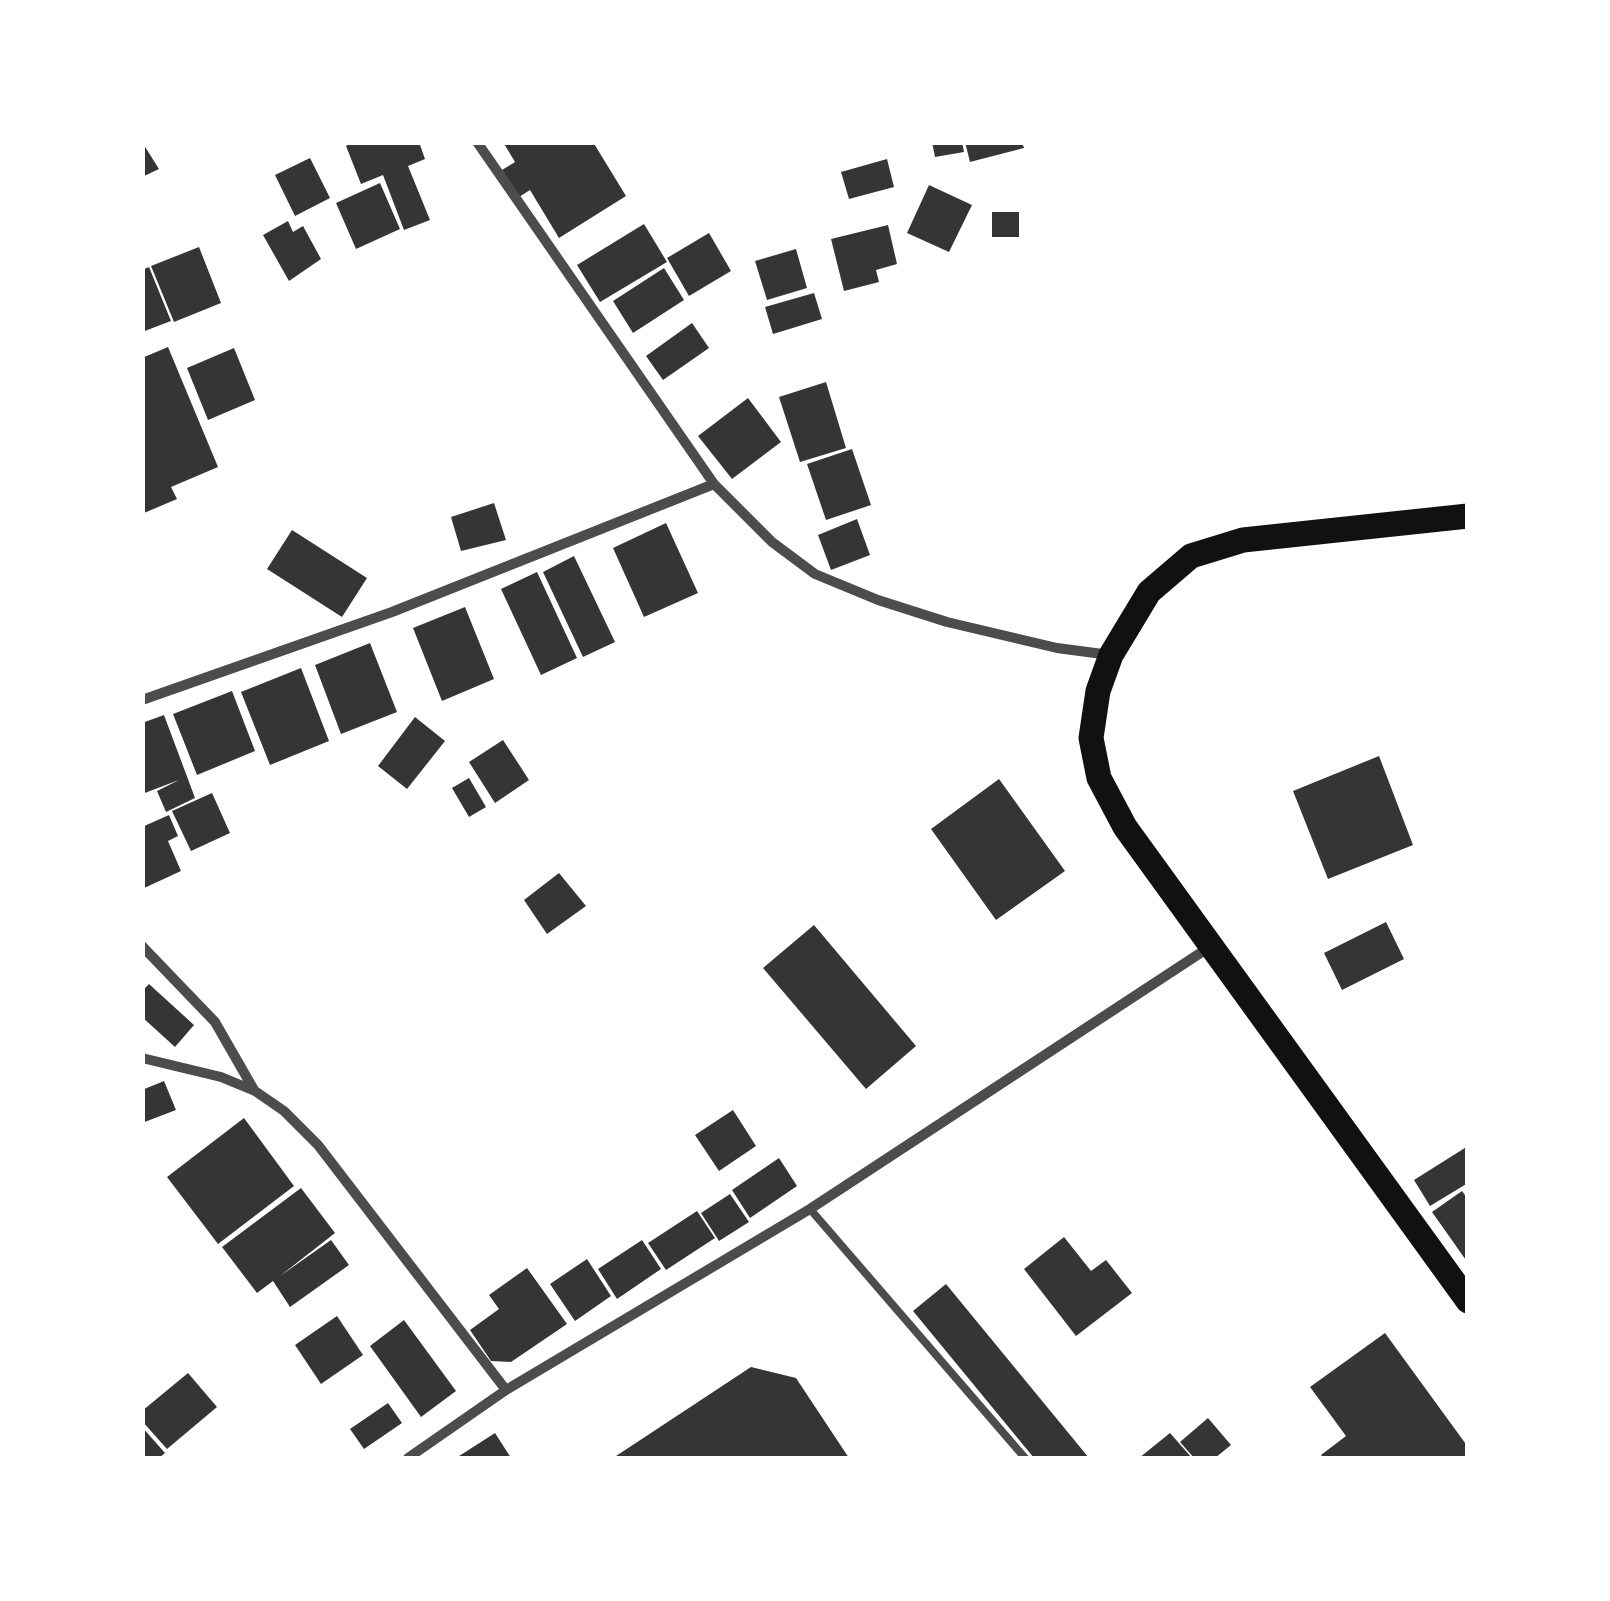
<!DOCTYPE html>
<style>
body{margin:0}
#map{position:relative;width:1610px;height:1601px;overflow:hidden;background:#fff;font-family:"DejaVu Sans",sans-serif}
canvas{display:block}
.frame{position:absolute;inset:0;border:145px solid #fff;pointer-events:none}
</style>
<div id="map">
<canvas width="1610" height="1601"></canvas>
<div class="frame"></div>
</div>
<script>
const c = document.querySelector('canvas').getContext('2d');
c.lineJoin = 'round';
function paint(path, color) { c.fillStyle = color; c.fill(path, 'evenodd'); }
const shape = rows => new Path2D(rows.map(r => 'M' + r).join(''));
function trace(path, color, width, dash) { c.strokeStyle = color; c.lineWidth = width; c.lineCap = dash ? 'butt' : 'round'; c.setLineDash(dash || []); c.stroke(path); }
paint(shape([
 [142,142,159,169,142,177],
 [353,142,419,142,425,159,408,166,430,220,404,230,383,175,361,184,346,146],
 [503,142,593,142,626,196,559,238,530,190,519,197,502,170,515,162],
 [932,142,962,142,964,152,935,157],
 [965,142,1022,142,1024,148,970,162],
 [310,158,330,198,295,216,275,175],
 [887,159,894,187,849,199,841,172],
 [380,183,400,229,356,249,336,203],
 [929,185,972,205,949,252,907,233],
 [992,212,1019,212,1019,237,992,237],
 [288,221,293,232,303,226,321,259,289,281,263,235],
 [644,224,667,262,600,302,577,265],
 [888,225,897,264,876,270,879,282,844,291,831,239],
 [709,233,731,271,689,296,667,258],
 [199,247,221,303,174,322,151,266],
 [796,249,807,288,767,300,755,261],
 [149,267,171,321,142,332,142,270],
 [664,268,684,300,633,333,613,301],
 [814,293,822,319,773,334,765,307],
 [692,323,709,348,663,380,646,356],
 [168,347,218,467,171,487,177,499,144,513,142,358],
 [234,348,255,400,208,420,187,368],
 [826,382,846,448,800,462,779,397],
 [748,398,781,442,732,479,698,436],
 [852,449,871,505,826,520,807,464],
 [494,503,506,540,461,551,451,517],
 [857,519,870,555,831,570,818,535],
 [666,523,698,593,644,617,613,548],
 [292,530,367,578,342,617,267,569],
 [574,556,615,642,583,657,543,572],
 [537,572,577,658,541,675,501,589],
 [465,607,494,679,442,701,413,628],
 [370,643,397,712,341,734,315,665],
 [301,668,329,741,270,765,241,692],
 [232,691,255,751,197,775,173,714],
 [164,715,195,798,166,812,157,791,179,780,142,794,142,723],
 [415,717,445,741,407,789,378,766],
 [503,740,529,780,495,803,469,762],
 [1379,756,1413,845,1328,879,1293,791],
 [469,778,486,807,469,817,452,788],
 [999,779,1065,871,996,920,931,829],
 [212,793,230,833,191,851,172,811],
 [169,815,178,836,168,841,181,871,142,889,142,827],
 [559,873,586,906,547,934,524,900],
 [1386,922,1404,959,1342,990,1324,953],
 [814,925,916,1046,866,1089,763,968],
 [149,984,194,1025,175,1047,142,1017,142,991],
 [164,1081,176,1110,142,1123,142,1090],
 [733,1110,756,1146,719,1171,695,1135],
 [244,1118,294,1186,218,1244,167,1177],
 [1468,1146,1468,1183,1430,1206,1414,1180],
 [779,1158,797,1186,750,1218,732,1190],
 [301,1188,335,1233,280,1276,331,1240,349,1265,290,1307,273,1281,257,1293,222,1247],
 [1462,1191,1468,1199,1468,1263,1432,1212],
 [730,1194,749,1222,719,1241,701,1213],
 [697,1211,715,1238,666,1270,648,1243],
 [1064,1237,1091,1271,1106,1260,1132,1293,1076,1336,1024,1269],
 [642,1240,661,1269,617,1299,598,1269],
 [587,1259,611,1296,575,1321,550,1284],
 [527,1268,567,1324,511,1362,491,1361,470,1330,499,1309,489,1295],
 [946,1284,1089,1458,1034,1458,913,1311],
 [337,1316,363,1355,321,1384,295,1345],
 [404,1320,456,1391,421,1417,370,1346],
 [1385,1333,1468,1447,1468,1458,1323,1458,1321,1455,1346,1436,1310,1387],
 [751,1367,796,1378,849,1458,613,1458],
 [188,1373,217,1407,167,1449,142,1421,142,1411],
 [388,1403,402,1423,364,1449,350,1429],
 [1208,1418,1231,1445,1215,1458,1194,1458,1180,1442],
 [142,1427,165,1453,159,1458,142,1458],
 [495,1433,511,1458,456,1458],
 [1170,1433,1192,1458,1139,1458]
]), '#353535');
trace(shape([
 [810,1209,1025,1458]
]), '#4c4c4c', 8);
trace(shape([
 [477,142,714,484,772,542,815,574,878,600,947,622,1057,648,1110,655],
 [142,700,392,612,714,484],
 [142,946,215,1022,254,1090],
 [142,1058,221,1077,255,1091,284,1111,318,1145,506,1390],
 [408,1458,506,1390,810,1209,1208,948]
]), '#4c4c4c', 10);
trace(shape([
 [1468,516,1243,540,1191,556,1149,592,1111,655,1098,691,1091,738,1099,778,1125,827,1468,1301]
]), '#111', 25);
</script>
